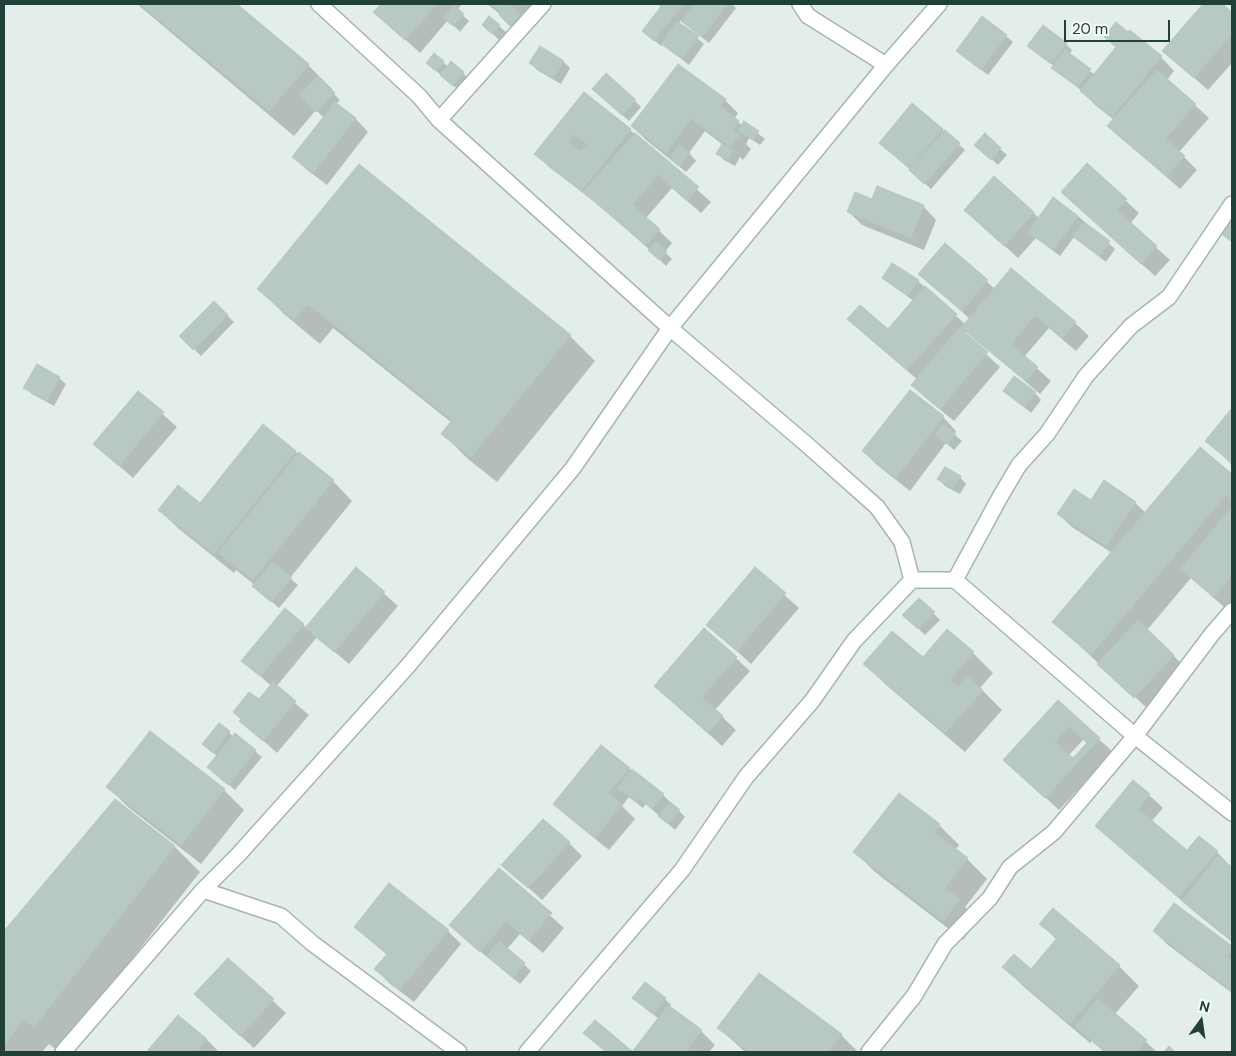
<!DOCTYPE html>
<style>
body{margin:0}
#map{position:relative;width:1236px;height:1056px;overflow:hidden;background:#e3ede9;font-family:"DM Sans",sans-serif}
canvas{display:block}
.frame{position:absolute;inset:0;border:5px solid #214039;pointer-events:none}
.north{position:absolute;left:1176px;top:996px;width:50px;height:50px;-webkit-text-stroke:4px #f4faf7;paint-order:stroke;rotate:14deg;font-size:14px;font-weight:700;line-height:20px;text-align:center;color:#214039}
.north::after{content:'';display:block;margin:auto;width:18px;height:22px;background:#214039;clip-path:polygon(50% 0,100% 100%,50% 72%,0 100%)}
.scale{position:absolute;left:1064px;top:20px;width:106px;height:22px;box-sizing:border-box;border:2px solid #214039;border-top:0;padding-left:6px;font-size:15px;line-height:18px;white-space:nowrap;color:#214039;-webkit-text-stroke:4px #f4faf7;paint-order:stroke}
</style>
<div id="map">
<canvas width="1236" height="1056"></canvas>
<div class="frame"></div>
<div class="north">N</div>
<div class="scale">20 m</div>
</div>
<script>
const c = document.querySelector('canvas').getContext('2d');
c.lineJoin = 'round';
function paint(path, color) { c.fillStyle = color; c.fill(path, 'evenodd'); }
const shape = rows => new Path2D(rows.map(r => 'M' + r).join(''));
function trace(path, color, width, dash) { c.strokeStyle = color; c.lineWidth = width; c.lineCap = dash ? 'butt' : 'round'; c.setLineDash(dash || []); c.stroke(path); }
paint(shape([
 [137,4,235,4,308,65,333,90,332,92,340,100,336,104,355,118,368,132,327,185,307,170,294,157,324,118,316,110,294,136],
 [382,4,462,4,457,10,469,21,460,32,448,20,420,53,375,12],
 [487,4,533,4,538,9,517,32,501,15],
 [657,4,732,4,736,8,709,43,681,20,679,23,704,44,689,65,663,44,661,46,650,37,661,7],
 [1204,4,1220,4,1232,14,1232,63,1208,90,1164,51],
 [499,26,506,32,499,40,490,31],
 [1130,32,1161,57,1174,71,1167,80,1209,118,1179,152,1197,170,1180,189,1109,126,1114,120,1095,105,1082,91,1060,74,1053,68,1054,66,1028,45,1066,44,1072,50,1069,55,1095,75,1117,48,1105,37,1129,34],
 [1006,36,1013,42,988,75,957,51],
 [540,48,564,62,570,68,561,84,537,70,531,63],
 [443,62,448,67,463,73,469,79,460,91,435,70],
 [584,93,630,130,711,202,701,213,672,188,646,218,672,243,665,252,672,259,666,266,650,250,596,203,549,167,536,153],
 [600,95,635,101,641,107,629,121],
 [725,100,738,113,734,119,743,126,745,123,765,139,760,145,749,138,746,144,751,149,743,160,740,157,735,166,724,160,718,153,723,145,705,131,689,153,696,161,686,172,646,140,632,126],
 [942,129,965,150,931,189,881,143],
 [1000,149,1007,155,998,165,983,151],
 [1087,165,1139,213,1130,224,1170,260,1155,276,1076,205],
 [994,178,1039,218,1078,216,1115,249,1106,262,1074,237,1060,256,1036,238,1018,258,965,210],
 [872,201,923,206,936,220,924,250,862,225,849,212],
 [945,244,995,289,1011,270,1075,323,1089,336,1076,351,1049,328,1024,357,1051,381,1040,394,966,331,964,334,1000,367,954,421,927,399,913,385,918,380,862,332,888,331,914,301,890,284,883,278,918,281,965,324,970,319,920,274],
 [259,289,570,336,595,361,497,482,468,459,443,434,452,423,333,328,320,344,284,314],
 [214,303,234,322,201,356,181,336],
 [59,378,66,384,54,406,32,394,25,387],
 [1004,390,1035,393,1041,400,1031,413],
 [138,392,177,427,133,478,94,444],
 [910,392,943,417,956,431,954,434,962,441,954,450,946,443,910,491,877,465,863,451],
 [1232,410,1232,465,1207,440],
 [263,426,333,481,352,501,290,578,298,585,279,608,261,592,255,585,236,570,234,573,179,529,159,510,200,505],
 [1200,449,1232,476,1232,614,1191,578,1147,630,1187,669,1149,710,1054,622,1112,553,1072,527,1058,514,1091,502,1135,503,1146,513],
 [960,477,966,484,960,494,945,486,939,479],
 [356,569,398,606,349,664,317,637,276,687,309,715,277,753,241,721,271,686,243,660,303,624,306,628],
 [755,569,799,608,751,664,708,625],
 [919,599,940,620,925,635,904,615],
 [705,630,750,671,715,710,736,730,722,746,655,686],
 [973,653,993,673,980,688,1002,710,965,752,885,684,865,664],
 [1058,702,1113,752,1059,810,1019,773],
 [1084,739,1088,743,1073,760,1068,756],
 [229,732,233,737,235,735,262,757,235,790,208,767,217,756,204,744],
 [629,769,663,795,685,817,675,830,646,804,643,808,629,797,622,806,635,819,609,850,568,817,555,803],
 [108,787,224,790,244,810,201,864,128,807],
 [899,795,939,825,959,845,955,850,967,859,987,879,965,907,978,920,963,940,875,872,855,852],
 [1149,795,1163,808,1151,822,1187,851,1199,838,1217,852,1232,868,1232,942,1197,914,1110,839,1096,826],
 [115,801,175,847,200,872,59,1052,49,1044,42,1052,4,1052,4,933],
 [569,843,582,856,542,900,503,865],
 [499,870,564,928,543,953,520,934,507,949,531,971,520,984,464,938,451,925],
 [1174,905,1232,948,1232,993,1168,945,1154,931],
 [1053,910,1119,966,1139,986,1115,1014,1157,1052,1104,1052,1092,1041,1090,1043,1024,987,1004,967,1031,970,1057,940,1041,924],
 [356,927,448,931,461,944,414,1002,389,983,376,969,387,955],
 [228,959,286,1013,254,1048,209,1008],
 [633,998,665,999,671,1005,669,1008,701,1031,715,1045,709,1052,634,1052,659,1019],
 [178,1017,207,1040,219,1052,152,1052,150,1050],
 [719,1028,841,1035,858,1052,745,1052]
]), '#0003');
const building = shape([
 [140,4,237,4,309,64,269,111,140,4],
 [381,4,437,4,405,40,373,12,381,4],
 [491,4,507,4,501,12,491,4],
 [510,4,520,15,510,26,499,15,510,4],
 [663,4,683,4,654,41,642,31,663,4],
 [694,4,728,4,702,37,681,21,694,4],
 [1203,4,1222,4,1232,12,1232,34,1194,78,1162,51,1203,4],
 [454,5,464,14,453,26,443,18,454,5],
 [489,16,500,25,492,34,482,25,489,16],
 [982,16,1007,35,981,70,956,51,982,16],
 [677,21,699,36,682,59,661,44,677,21],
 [1116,22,1128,32,1130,30,1162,56,1112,117,1080,91,1116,47,1104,37,1116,22],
 [1043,25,1067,43,1051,64,1027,46,1043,25],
 [540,46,564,61,554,78,529,63,540,46],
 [1065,50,1091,69,1078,87,1051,68,1065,50],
 [434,53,444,61,436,71,426,63,434,53],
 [451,61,464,72,453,86,440,75,451,61],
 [678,64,726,99,720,106,739,121,733,130,739,135,730,147,691,119,666,153,631,126,678,64],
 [1157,70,1196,104,1165,139,1185,156,1166,176,1107,126,1157,70],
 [606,73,636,100,622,115,592,89,606,73],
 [318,76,335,93,316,112,299,95,318,76],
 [584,92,631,129,581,191,534,154,584,92],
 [574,134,587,144,581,152,568,142,574,134],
 [335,102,356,118,313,173,292,157,335,102],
 [912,103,943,129,909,168,879,143,912,103],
 [744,121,759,131,753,140,738,130,744,121],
 [945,130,960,143,924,184,909,170,945,130],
 [635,133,699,187,687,201,658,175,632,205,660,229,646,245,583,192,635,133],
 [985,133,1001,148,991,160,974,145,985,133],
 [722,144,734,150,728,160,716,154,722,144],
 [680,145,690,153,679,166,669,158,680,145],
 [1087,163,1127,199,1117,210,1157,246,1141,264,1061,192,1087,163],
 [359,164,571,335,471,457,441,434,452,420,308,304,294,320,257,289,359,164],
 [994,176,1034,212,1004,246,964,210,994,176],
 [877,186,924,205,911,238,847,212,855,192,872,199,877,186],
 [1053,197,1078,216,1053,250,1028,232,1053,197],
 [1232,215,1232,242,1219,232,1232,215],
 [1084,222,1110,241,1099,256,1072,236,1084,222],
 [656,242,667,251,659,260,648,250,656,242],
 [945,243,988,280,962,311,918,274,945,243],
 [892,263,919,280,908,296,882,278,892,263],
 [1011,268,1076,322,1062,338,1035,315,1011,344,1038,367,1026,381,961,328,1011,268],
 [925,286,957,314,907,370,847,319,860,305,888,329,925,286],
 [214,301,228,315,193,350,179,336,214,301],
 [959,328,988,352,940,409,911,385,959,328],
 [37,364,60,377,47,401,23,388,37,364],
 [1014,376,1036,392,1024,407,1003,391,1014,376],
 [910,390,944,416,896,478,862,451,910,390],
 [138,391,164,412,119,466,93,444,138,391],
 [1232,408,1232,463,1205,441,1232,408],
 [263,424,296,451,214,554,158,510,178,485,200,503,263,424],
 [944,424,956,434,947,444,935,434,944,424],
 [1200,447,1232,474,1232,500,1226,495,1091,655,1052,622,1200,447],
 [299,452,334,480,253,580,218,553,299,452],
 [945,467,961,476,953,488,937,479,945,467],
 [1104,480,1136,502,1106,546,1057,514,1074,489,1091,500,1104,480],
 [1232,507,1232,575,1214,597,1180,569,1232,507],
 [273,562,292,578,271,602,252,586,273,562],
 [356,567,385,592,334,652,305,628,356,567],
 [755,567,786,593,737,651,706,625,755,567],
 [919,598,935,612,918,629,902,615,919,598],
 [285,608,304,624,260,676,241,661,285,608],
 [1138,620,1174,655,1134,698,1097,664,1138,620],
 [704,628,737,657,702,697,723,716,708,733,654,686,704,628],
 [947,629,974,652,950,680,959,687,968,677,983,690,945,733,863,664,892,631,923,657,947,629],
 [273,682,296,701,263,741,239,721,241,719,233,712,249,692,259,699,273,682],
 [1058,700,1100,738,1045,798,1003,760,1058,700],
 [1069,727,1087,743,1073,758,1055,742,1069,727],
 [219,723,230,731,213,753,202,744,219,723],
 [150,731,225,789,181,845,106,787,150,731],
 [235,733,256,750,228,785,207,767,235,733],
 [601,745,630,768,608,793,622,804,595,838,553,804,601,745],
 [632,769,664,794,652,809,639,798,636,802,617,788,632,769],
 [1133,780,1150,794,1138,809,1187,850,1199,836,1218,851,1178,897,1095,826,1133,780],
 [899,793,940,824,934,832,968,858,945,888,960,899,943,921,853,852,899,793],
 [115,799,175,846,34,1027,23,1019,4,1045,4,931,115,799],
 [670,802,680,810,668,824,658,816,670,802],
 [543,819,570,842,528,888,501,865,543,819],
 [1218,856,1232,867,1232,940,1182,901,1218,856],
 [499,868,552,913,529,940,506,921,480,952,449,925,499,868],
 [389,883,449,930,400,990,374,969,387,954,354,927,389,883],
 [1174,903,1232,946,1232,949,1227,956,1232,960,1232,991,1153,931,1174,903],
 [1053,908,1120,965,1070,1024,1002,967,1014,954,1031,969,1057,938,1039,924,1053,908],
 [499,941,525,963,513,978,487,956,499,941],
 [228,958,274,999,240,1036,194,994,228,958],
 [759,973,842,1034,828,1052,750,1052,717,1028,759,973],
 [645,982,666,998,653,1014,632,998,645,982],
 [1098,999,1147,1040,1137,1052,1105,1052,1075,1026,1098,999],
 [668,1005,702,1030,686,1052,632,1052,668,1005],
 [178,1015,207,1039,197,1052,151,1052,148,1050,178,1015],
 [595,1020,632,1051,631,1052,606,1052,583,1033,595,1020],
 [1169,1046,1175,1052,1164,1052,1169,1046]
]);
paint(building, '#b8c8c2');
trace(building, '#b5c7c0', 1);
const minor = shape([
 [319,4,419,96,439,120,670,328,805,443,877,507,902,542,912,580,955,580,1135,736,1232,813],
 [800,4,808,16,886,65],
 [439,120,543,4],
 [955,580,1000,497,1019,465,1047,434,1086,376,1131,326,1169,297,1232,204],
 [203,890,281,916,312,943,459,1052],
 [63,1052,203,890,238,855,407,667,573,468,670,328,886,65,939,4],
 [527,1052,682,870,746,777,812,701,854,641,912,580],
 [869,1052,914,996,945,944,990,898,1010,867,1054,832,1135,736,1212,634,1232,611]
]);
trace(minor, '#a5b6b1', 18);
trace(minor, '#fff', 15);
</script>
